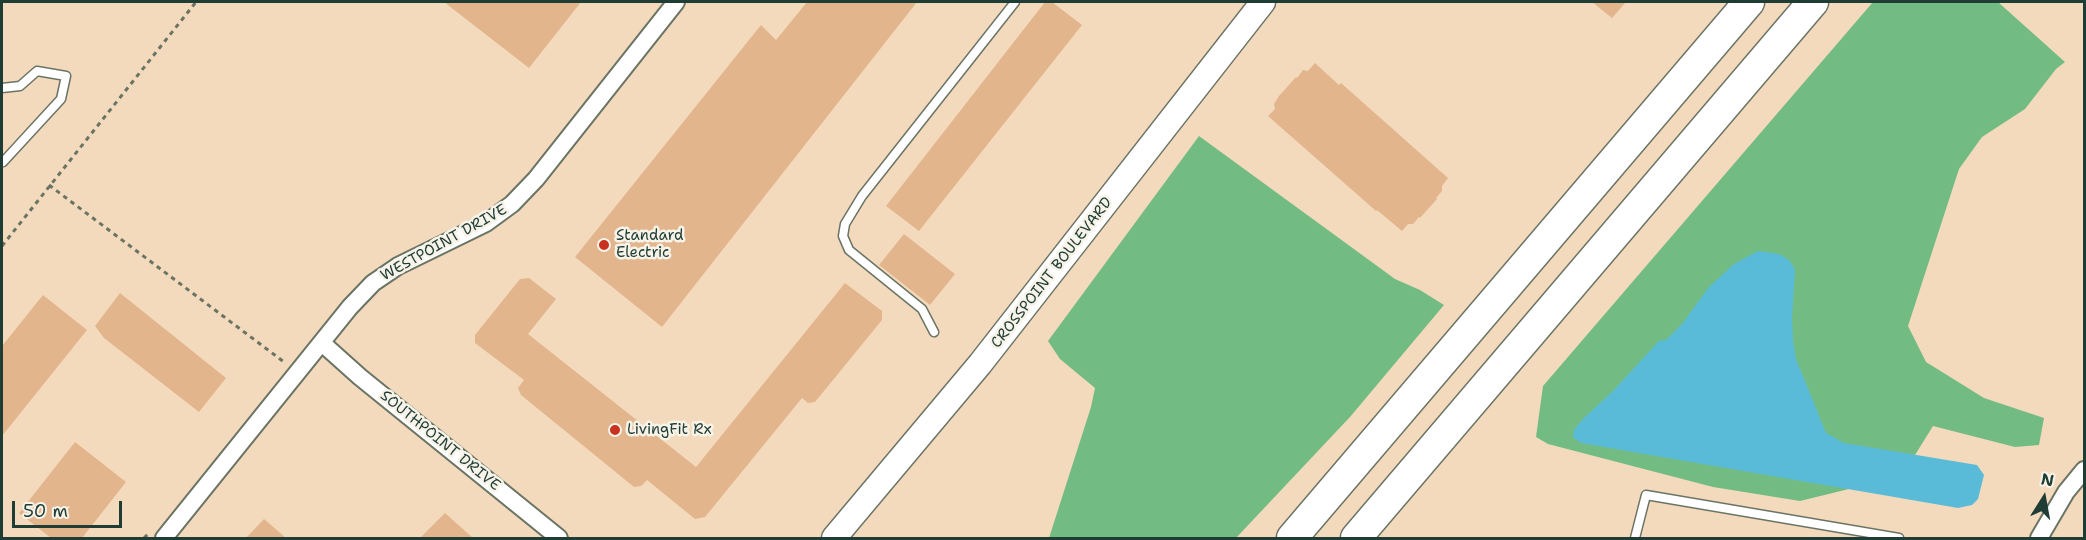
<!DOCTYPE html>
<style>
body{margin:0}
#map{position:relative;width:2086px;height:540px;overflow:hidden;background:#f4dabc;font-family:"Shantell Sans",sans-serif}
canvas{display:block}
.frame{position:absolute;inset:0;border:3px solid #1f3d34;pointer-events:none}
.north{position:absolute;left:2014px;top:468px;width:60px;height:60px;-webkit-text-stroke:4px #f7f3e8;paint-order:stroke;rotate:11deg;font-size:16px;font-weight:700;line-height:24px;text-align:center;color:#1f3d34}
.north::after{content:'';display:block;margin:auto;width:21px;height:27px;background:#1f3d34;clip-path:polygon(50% 0,100% 100%,50% 72%,0 100%)}
.scale{position:absolute;left:12px;top:501px;width:110px;height:27px;box-sizing:border-box;border:3px solid #1f3d34;border-top:0;padding-left:8px;font-size:18px;line-height:21px;white-space:nowrap;color:#1f3d34;-webkit-text-stroke:4px #f7f3e8;paint-order:stroke}
</style>
<div id="map">
<canvas width="2086" height="540"></canvas>
<div class="frame"></div>
<div class="north">N</div>
<div class="scale">50 m</div>
</div>
<script>
const c = document.querySelector('canvas').getContext('2d');
c.lineJoin = 'round';
function paint(path, color) { c.fillStyle = color; c.fill(path, 'evenodd'); }
const shape = rows => new Path2D(rows.map(r => 'M' + r).join(''));
function trace(path, color, width, dash) { c.strokeStyle = color; c.lineWidth = width; c.lineCap = dash ? 'butt' : 'round'; c.setLineDash(dash || []); c.stroke(path); }
function label(font, color, halo, rows, align = 'center') {
  c.font = font + ' "Shantell Sans",sans-serif'; c.lineWidth = 5; c.setLineDash([]); c.textBaseline = 'middle'; c.strokeStyle = halo; c.fillStyle = color; for (const [text, x, y, turn = 0] of rows) {
    c.save(); c.translate(x, y); c.rotate((+turn || 0) * Math.PI / 180); c.textAlign = isNaN(turn) ? turn : align; if (halo) c.strokeText(text, 0, 0); c.fillText(text, 0, 0); c.restore();
  }
}
paint(shape([
 [1873,2,1998,2,2065,62,2056,69,2025,109,1982,137,1959,169,1908,326,1926,362,1984,398,2044,418,2039,445,2015,447,1933,426,1902,476,1800,501,1713,487,1548,444,1536,437,1543,386],
 [1199,136,1395,279,1420,290,1444,305,1350,417,1236,538,1049,538,1091,407,1095,388,1060,359,1048,341]
]), '#72bc84');
paint(shape([
 [1758,251,1779,254,1789,260,1795,270,1792,317,1793,341,1796,359,1826,433,1844,443,1977,465,1984,475,1978,499,1972,505,1958,508,1581,443,1573,437,1574,430,1582,420,1613,391,1659,341,1666,340,1682,324,1709,287,1734,264]
]), '#5abbd8');
paint(shape([
 [444,2,581,2,529,68],
 [807,2,917,2,662,327,575,257,761,25,776,40],
 [1045,2,1052,2,1082,25,919,231,886,206],
 [1592,2,1626,2,1612,18],
 [1315,63,1339,85,1341,83,1448,178,1442,186,1442,191,1436,198,1437,199,1420,218,1419,217,1413,224,1408,224,1402,231,1377,210,1376,211,1268,116,1275,109,1274,104,1279,96,1296,77,1297,78,1303,70,1308,71],
 [904,234,955,274,930,305,879,265],
 [529,278,556,299,528,334,696,467,845,283,882,311,882,320,815,402,808,403,802,398,705,517,695,519,647,480,641,486,634,487,521,395,518,388,524,380,475,343,475,335,520,279],
 [120,293,226,378,199,412,104,338,95,326],
 [43,295,87,330,2,436,2,346],
 [75,442,126,482,82,538,51,538,19,513],
 [445,513,473,538,420,538],
 [264,519,286,538,246,538]
]), '#e2b58d');
const lane = shape([
 [2,88,20,86,37,71,66,76,61,99,3,162,2,161],
 [934,332,922,309,849,250,843,236,845,224,862,196,1015,2],
 [1635,538,1646,495,1899,538]
]);
const street = shape([
 [322,343,360,377,559,538],
 [164,538,350,307,373,283,398,266,486,223,512,204,536,179,676,2],
 [2039,538,2066,492,2084,470]
]);
const secondary = shape([
 [834,538,980,364,1263,2]
]);
const highway = shape([
 [1292,538,1749,2],
 [1356,538,1813,2]
]);
trace(lane, '#6a7464', 11);
trace(street, '#6a7464', 20);
trace(secondary, '#6a7464', 27);
trace(highway, '#6a7464', 33);
trace(shape([
 [49,185,284,362],
 [2,246,196,2],
 [144,538,150,532]
]), '#6a7464', 3, [4.5, 4.5]);
trace(lane, '#fff', 8);
trace(street, '#fff', 16);
trace(secondary, '#fff', 24);
trace(highway, '#fff', 30);
for (const [x, y, r, color] of [
 [604,245,6,"#c8321e"],
 [615,430,6,"#c8321e"]
]) { const dot = new Path2D(); dot.arc(x, y, r, 0, 2 * Math.PI); c.fillStyle = color; c.fill(dot); trace(dot, '#f7f3e8', 2); }
label('15px', '#1f3d34', '#f7f3e8', [
 ["Standard",616,236],
 ["Electric",616,253],
 ["LivingFit Rx",627,430]
], 'left');
label('15px', '#1f3d34', '#f7f3e8', [
 ["WESTPOINT DRIVE",444,243,-29],
 ["CROSSPOINT BOULEVARD",1052,273,-52],
 ["SOUTHPOINT DRIVE",440,441,39]
]);
</script>
